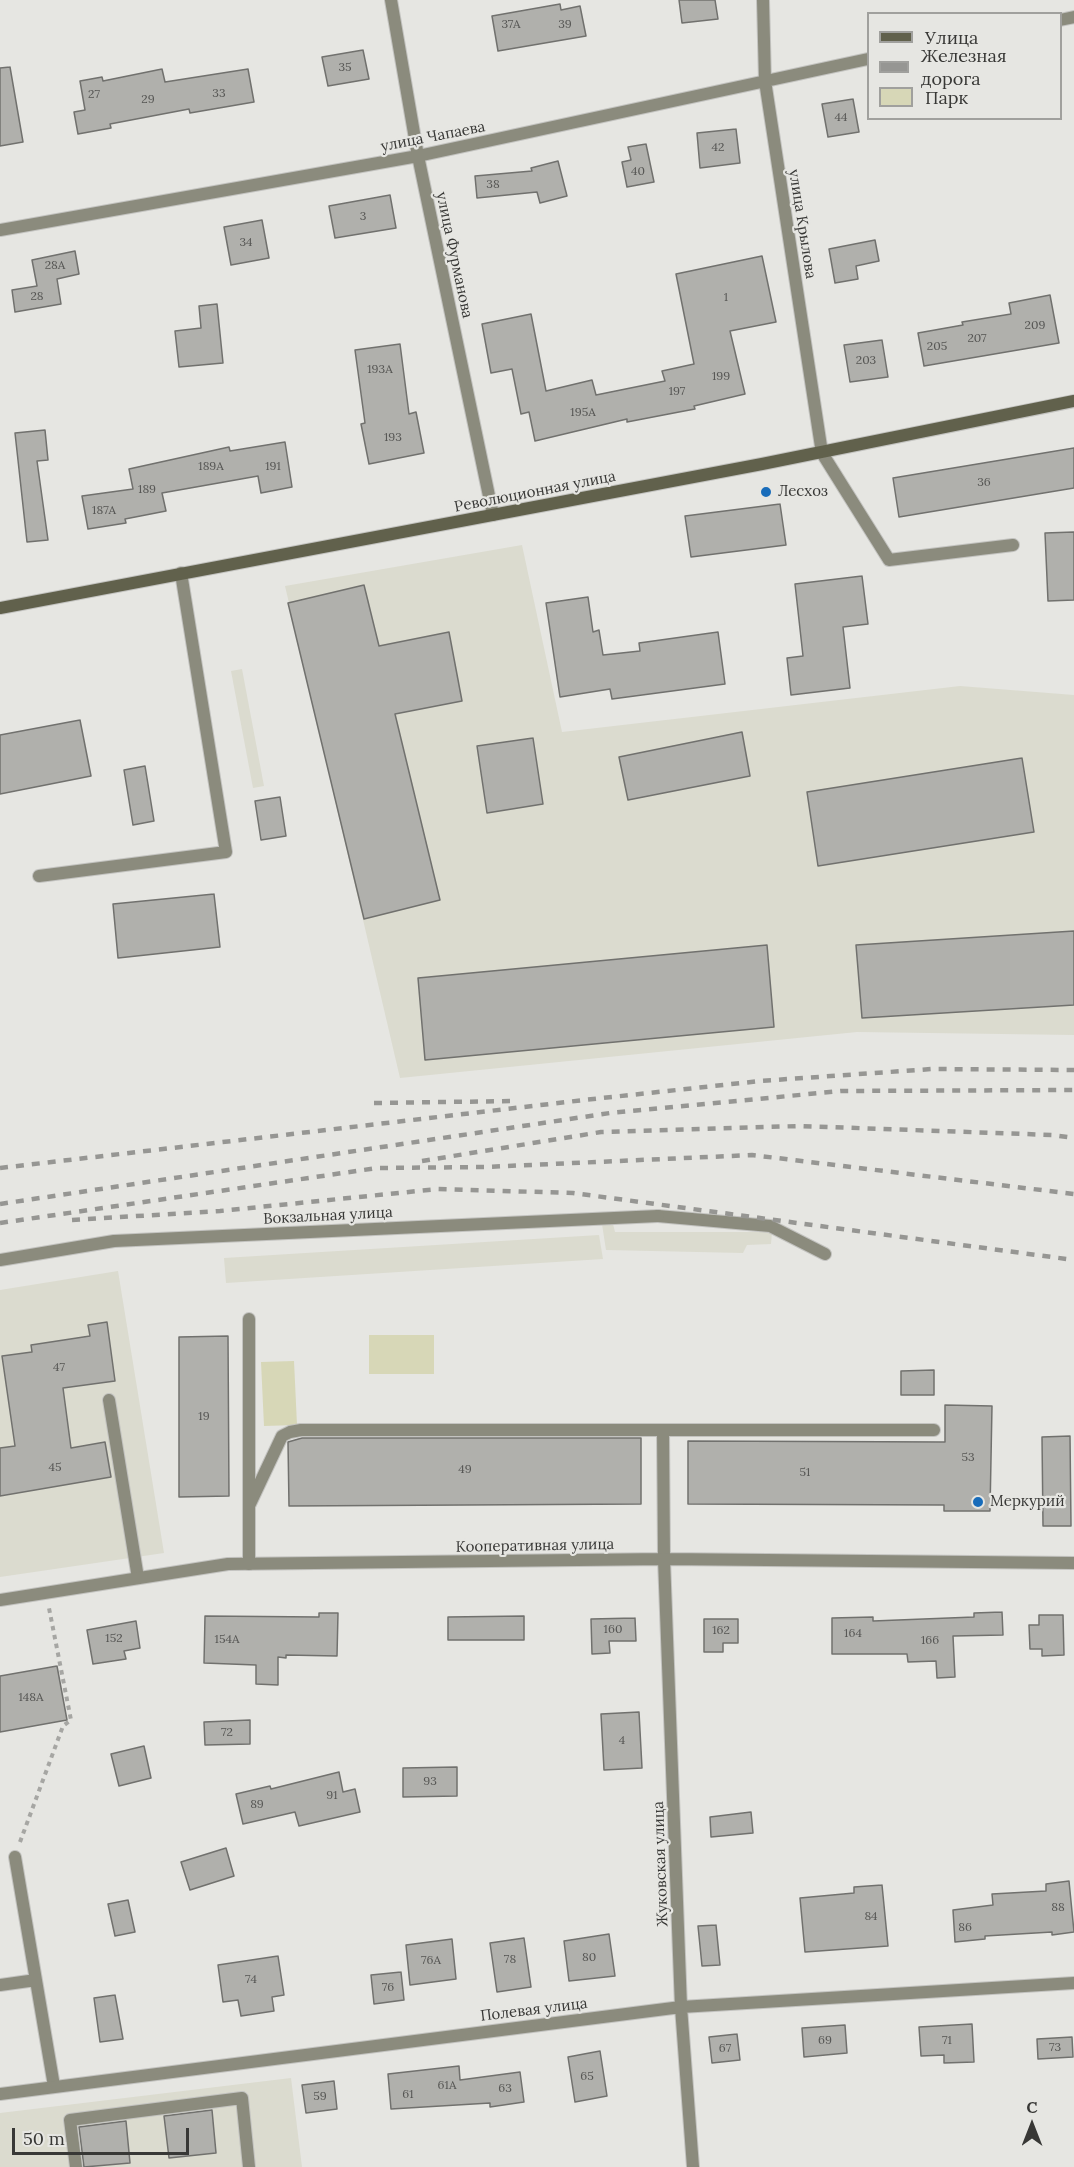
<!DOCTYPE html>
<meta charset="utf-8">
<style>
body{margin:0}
#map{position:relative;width:1074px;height:2167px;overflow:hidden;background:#e6e6e2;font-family:Lora,serif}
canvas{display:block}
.legend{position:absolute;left:867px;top:12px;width:195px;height:108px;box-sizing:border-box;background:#e6e6e2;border:2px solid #a0a09d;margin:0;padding:8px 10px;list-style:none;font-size:18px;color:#383836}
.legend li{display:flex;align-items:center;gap:12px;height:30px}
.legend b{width:30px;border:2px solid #a0a09d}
.north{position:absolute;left:1002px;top:2095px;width:60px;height:60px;-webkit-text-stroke:4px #e6e6e2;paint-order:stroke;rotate:0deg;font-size:16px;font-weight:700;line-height:24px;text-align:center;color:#383836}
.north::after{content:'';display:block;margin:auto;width:21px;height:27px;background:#383836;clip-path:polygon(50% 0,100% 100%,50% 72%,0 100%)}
.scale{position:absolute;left:12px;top:2128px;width:177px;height:27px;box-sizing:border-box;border:3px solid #383836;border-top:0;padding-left:8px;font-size:18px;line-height:21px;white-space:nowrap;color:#383836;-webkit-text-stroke:4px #e6e6e2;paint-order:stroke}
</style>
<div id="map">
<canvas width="1074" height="2167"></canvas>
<ul class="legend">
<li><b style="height:8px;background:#61614c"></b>Улица</li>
<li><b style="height:8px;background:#969693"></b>Железная дорога</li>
<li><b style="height:16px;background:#d7d7b7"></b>Парк</li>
</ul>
<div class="north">С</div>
<div class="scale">50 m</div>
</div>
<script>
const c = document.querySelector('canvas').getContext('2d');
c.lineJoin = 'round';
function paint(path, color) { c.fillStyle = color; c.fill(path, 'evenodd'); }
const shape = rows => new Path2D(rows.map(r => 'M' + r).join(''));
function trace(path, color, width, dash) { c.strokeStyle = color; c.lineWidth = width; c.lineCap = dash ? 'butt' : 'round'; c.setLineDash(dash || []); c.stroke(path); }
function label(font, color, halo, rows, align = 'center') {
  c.font = font + ' Lora,serif'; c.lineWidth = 4.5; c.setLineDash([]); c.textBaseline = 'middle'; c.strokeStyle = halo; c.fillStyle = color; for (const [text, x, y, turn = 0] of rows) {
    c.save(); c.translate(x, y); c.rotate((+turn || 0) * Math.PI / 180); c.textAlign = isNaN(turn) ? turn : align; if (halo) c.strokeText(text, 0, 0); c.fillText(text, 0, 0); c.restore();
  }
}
paint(shape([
 [522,545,562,732,960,686,1074,695,1074,1035,857,1032,400,1078,285,586],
 [242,669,264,786,253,788,231,671],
 [602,1224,613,1224,615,1232,772,1232,771,1244,747,1245,743,1253,606,1250],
 [599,1235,603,1259,226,1283,224,1258],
 [118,1271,164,1553,0,1577,0,1290],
 [291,2078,302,2167,0,2167,0,2113]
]), '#dbdbcf');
paint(shape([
 [369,1335,434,1335,434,1374,369,1374],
 [294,1361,297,1425,264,1426,261,1362]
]), '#d7d7b7');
const building = shape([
 [679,0,715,0,718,19,682,23,679,0],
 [560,4,561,10,580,6,586,36,498,51,492,16,560,4],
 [363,50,369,79,328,86,322,57,363,50],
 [10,67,23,142,0,146,0,68,10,67],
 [162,69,165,82,248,69,254,102,190,113,189,109,110,124,111,128,78,134,74,112,85,110,80,81,102,77,103,81,162,69],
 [853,99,859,132,828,137,822,104,853,99],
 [736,129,740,163,700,168,697,133,736,129],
 [646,144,654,182,627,187,622,162,631,160,628,147,646,144],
 [558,161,567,196,540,203,537,192,477,198,475,176,532,171,531,168,558,161],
 [390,195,396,228,335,238,329,206,390,195],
 [262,220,269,258,231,265,224,227,262,220],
 [875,240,879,261,856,266,858,279,835,283,829,249,875,240],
 [75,251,79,274,57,279,61,304,15,312,12,290,37,286,32,260,75,251],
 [762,256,776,322,730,331,745,394,694,406,695,409,679,412,627,422,627,419,535,441,529,412,521,414,512,369,491,373,482,324,531,314,546,391,592,380,596,395,665,381,662,371,694,364,676,274,762,256],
 [1050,295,1059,343,924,366,918,333,963,325,962,322,1011,314,1009,303,1050,295],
 [217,304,223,363,179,367,175,331,201,328,199,306,217,304],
 [882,340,888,377,850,382,844,345,882,340],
 [400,344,409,414,416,412,424,453,369,464,361,424,365,423,355,350,400,344],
 [45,430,48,460,37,461,48,540,27,542,15,433,45,430],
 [285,442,292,487,261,493,258,476,162,493,166,511,125,519,126,523,88,529,82,496,133,489,129,469,229,447,230,451,285,442],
 [1074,448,1074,488,899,517,893,478,1074,448],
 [780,504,786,545,691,557,685,516,780,504],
 [1074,532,1074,600,1048,601,1045,533,1074,532],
 [862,576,868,624,843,627,850,688,791,695,787,658,803,656,795,584,862,576],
 [364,585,379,646,449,632,462,701,395,714,440,900,364,919,288,603,364,585],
 [588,597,593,632,599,630,603,655,640,651,639,643,718,632,725,684,612,699,610,689,560,697,546,603,588,597],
 [80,720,91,776,0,794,0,735,80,720],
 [742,732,750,776,628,800,619,757,742,732],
 [533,738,543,804,487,813,477,746,533,738],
 [1022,758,1034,832,818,866,807,792,1022,758],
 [145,766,154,821,133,825,124,770,145,766],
 [280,797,286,836,261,840,255,801,280,797],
 [214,894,220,947,118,958,113,904,214,894],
 [1074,931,1074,1005,862,1018,856,945,1074,931],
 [767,945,774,1027,425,1060,418,978,767,945],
 [107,1322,115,1381,63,1388,71,1448,105,1442,111,1477,0,1496,0,1448,15,1446,2,1356,32,1352,31,1345,90,1336,88,1325,107,1322],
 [228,1336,229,1496,179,1497,179,1337,228,1336],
 [934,1370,934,1395,901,1395,901,1371,934,1370],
 [945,1405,992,1406,990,1511,944,1511,944,1505,688,1504,688,1441,945,1442,945,1405],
 [1070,1436,1071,1526,1043,1526,1042,1437,1070,1436],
 [302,1438,641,1438,641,1504,289,1506,288,1442,302,1438],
 [1002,1612,1003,1635,953,1636,955,1677,937,1678,936,1661,908,1662,907,1654,832,1654,832,1618,873,1617,873,1621,974,1617,974,1613,1002,1612],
 [319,1613,338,1613,337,1656,286,1655,286,1658,278,1657,278,1685,256,1684,256,1665,204,1663,205,1616,319,1617,319,1613],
 [1039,1615,1063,1615,1064,1655,1042,1656,1042,1649,1030,1649,1029,1625,1039,1625,1039,1615],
 [524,1616,524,1640,448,1640,448,1617,524,1616],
 [635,1618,636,1641,609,1641,610,1653,592,1654,591,1619,635,1618],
 [704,1619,738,1619,738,1643,723,1643,723,1652,704,1652,704,1619],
 [136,1621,140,1648,124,1651,126,1659,93,1664,87,1630,136,1621],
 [57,1666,67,1720,0,1732,0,1676,57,1666],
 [639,1712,642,1768,604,1770,601,1714,639,1712],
 [250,1720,250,1744,205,1745,204,1722,250,1720],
 [144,1746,151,1778,119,1786,111,1754,144,1746],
 [457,1767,457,1796,403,1797,403,1768,457,1767],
 [339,1772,343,1792,355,1789,360,1812,299,1826,295,1812,243,1824,236,1794,270,1786,271,1789,339,1772],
 [751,1812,753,1833,711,1837,710,1817,751,1812],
 [226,1848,234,1876,190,1890,181,1862,226,1848],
 [1069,1881,1074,1932,1052,1935,1052,1932,985,1936,985,1939,955,1942,953,1910,993,1905,992,1894,1046,1891,1046,1884,1069,1881],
 [882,1885,888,1946,805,1952,800,1898,854,1893,854,1887,882,1885],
 [128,1900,135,1932,115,1936,108,1904,128,1900],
 [716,1925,720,1965,702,1966,698,1926,716,1925],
 [609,1934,615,1976,569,1981,564,1941,609,1934],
 [524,1938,531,1987,497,1992,490,1943,524,1938],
 [452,1939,456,1979,410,1985,406,1945,452,1939],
 [278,1956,284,1995,272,1997,274,2011,241,2016,238,2000,223,2002,218,1965,278,1956],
 [401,1972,404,2000,374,2004,371,1975,401,1972],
 [115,1995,123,2039,100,2042,94,1998,115,1995],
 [972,2024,974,2062,944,2063,944,2055,921,2056,919,2027,972,2024],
 [845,2025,847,2053,804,2057,802,2028,845,2025],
 [737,2034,740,2060,712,2063,709,2037,737,2034],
 [1072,2037,1073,2057,1038,2059,1037,2039,1072,2037],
 [600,2051,607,2096,575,2102,568,2057,600,2051],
 [459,2066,460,2080,520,2072,524,2102,490,2107,490,2103,391,2109,388,2074,459,2066],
 [334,2081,337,2109,306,2113,302,2085,334,2081],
 [212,2110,216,2153,169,2158,164,2116,212,2110],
 [126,2121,130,2163,84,2167,79,2127,126,2121]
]);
paint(building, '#b0b0ac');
trace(building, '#71716e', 1.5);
const service = shape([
 [822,453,889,560,1013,545],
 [39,876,226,852,181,573],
 [658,1216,770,1226,825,1254],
 [249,1319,249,1564],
 [109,1400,138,1578],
 [663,1430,664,1559],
 [249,1506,282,1436,290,1432,301,1430,934,1430],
 [15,1857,54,2086],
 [0,1985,36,1980],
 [76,2167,70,2120,242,2098,249,2167]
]);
const minor = shape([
 [391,0,418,156,493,515],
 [763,0,765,81,822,453],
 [1060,20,1074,17],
 [0,230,418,156,868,59],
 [0,1260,114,1241,658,1216],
 [664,1559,681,2007,693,2167],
 [0,1600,228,1564,664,1559,1074,1563],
 [0,2094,681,2007,1074,1983]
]);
const secondary = shape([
 [0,608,762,464,1074,401]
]);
trace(service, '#c3c3c0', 14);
trace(minor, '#c3c3c0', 14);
trace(secondary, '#c3c3c0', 14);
trace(shape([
 [20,1842,63,1726,71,1720,49,1608]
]), '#a6a6a3', 4, [4.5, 4.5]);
trace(service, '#8b8b7d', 12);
trace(minor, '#8b8b7d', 12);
trace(secondary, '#61614c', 12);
trace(shape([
 [374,1103,515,1101],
 [422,1161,601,1132,800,1126,1052,1135,1074,1138],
 [0,1168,584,1100,760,1081,932,1069,1074,1070],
 [0,1204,610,1113,841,1091,1074,1090],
 [72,1220,220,1211,438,1189,573,1193,1074,1260],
 [0,1223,377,1168,485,1167,752,1155,1074,1194]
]), '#969693', 4.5, [8, 8]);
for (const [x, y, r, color] of [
 [766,492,6,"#186cba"],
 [978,1502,6,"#186cba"]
]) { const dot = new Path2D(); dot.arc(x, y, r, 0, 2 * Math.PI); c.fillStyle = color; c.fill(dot); trace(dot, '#e6e6e2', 2); }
label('12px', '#565654', null, [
 ["37А",511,25],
 ["39",565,25],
 ["35",345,68],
 ["33",219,94],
 ["27",94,95],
 ["29",148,100],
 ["44",841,118],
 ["42",718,148],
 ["40",638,172],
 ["38",493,185],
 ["3",363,217],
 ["34",246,243],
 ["28А",55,266],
 ["28",37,297],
 ["1",726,298],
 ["209",1035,326],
 ["207",977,339],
 ["205",937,347],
 ["203",866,361],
 ["193А",380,370],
 ["199",721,377],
 ["197",677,392],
 ["195А",583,413],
 ["193",393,438],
 ["189А",211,467],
 ["191",273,467],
 ["36",984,483],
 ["189",147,490],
 ["187А",104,511],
 ["47",59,1368],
 ["19",204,1417],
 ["53",968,1458],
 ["45",55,1468],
 ["49",465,1470],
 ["51",805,1473],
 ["160",613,1630],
 ["162",721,1631],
 ["164",853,1634],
 ["152",114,1639],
 ["154А",227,1640],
 ["166",930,1641],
 ["148А",31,1698],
 ["72",227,1733],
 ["4",622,1741],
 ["93",430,1782],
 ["91",332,1796],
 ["89",257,1805],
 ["88",1058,1908],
 ["84",871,1917],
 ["86",965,1928],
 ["80",589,1958],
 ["78",510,1960],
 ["76А",431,1961],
 ["74",251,1980],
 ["76",388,1988],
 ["69",825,2041],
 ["71",947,2041],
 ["73",1055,2048],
 ["67",725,2049],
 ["65",587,2077],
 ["61А",447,2086],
 ["63",505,2089],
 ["61",408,2095],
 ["59",320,2097]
]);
label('15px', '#383836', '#e6e6e2', [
 ["улица Чапаева",433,137,-11],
 ["улица Крылова",802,224,81],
 ["улица Фурманова",454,255,78],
 ["Революционная улица",535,492,-11],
 ["Вокзальная улица",328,1216,-3],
 ["Кооперативная улица",535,1546,-1],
 ["Жуковская улица",661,1864,-92],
 ["Полевая улица",534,2010,-7]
]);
label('15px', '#383836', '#e6e6e2', [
 ["Лесхоз",778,492],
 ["Меркурий",990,1502]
], 'left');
</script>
